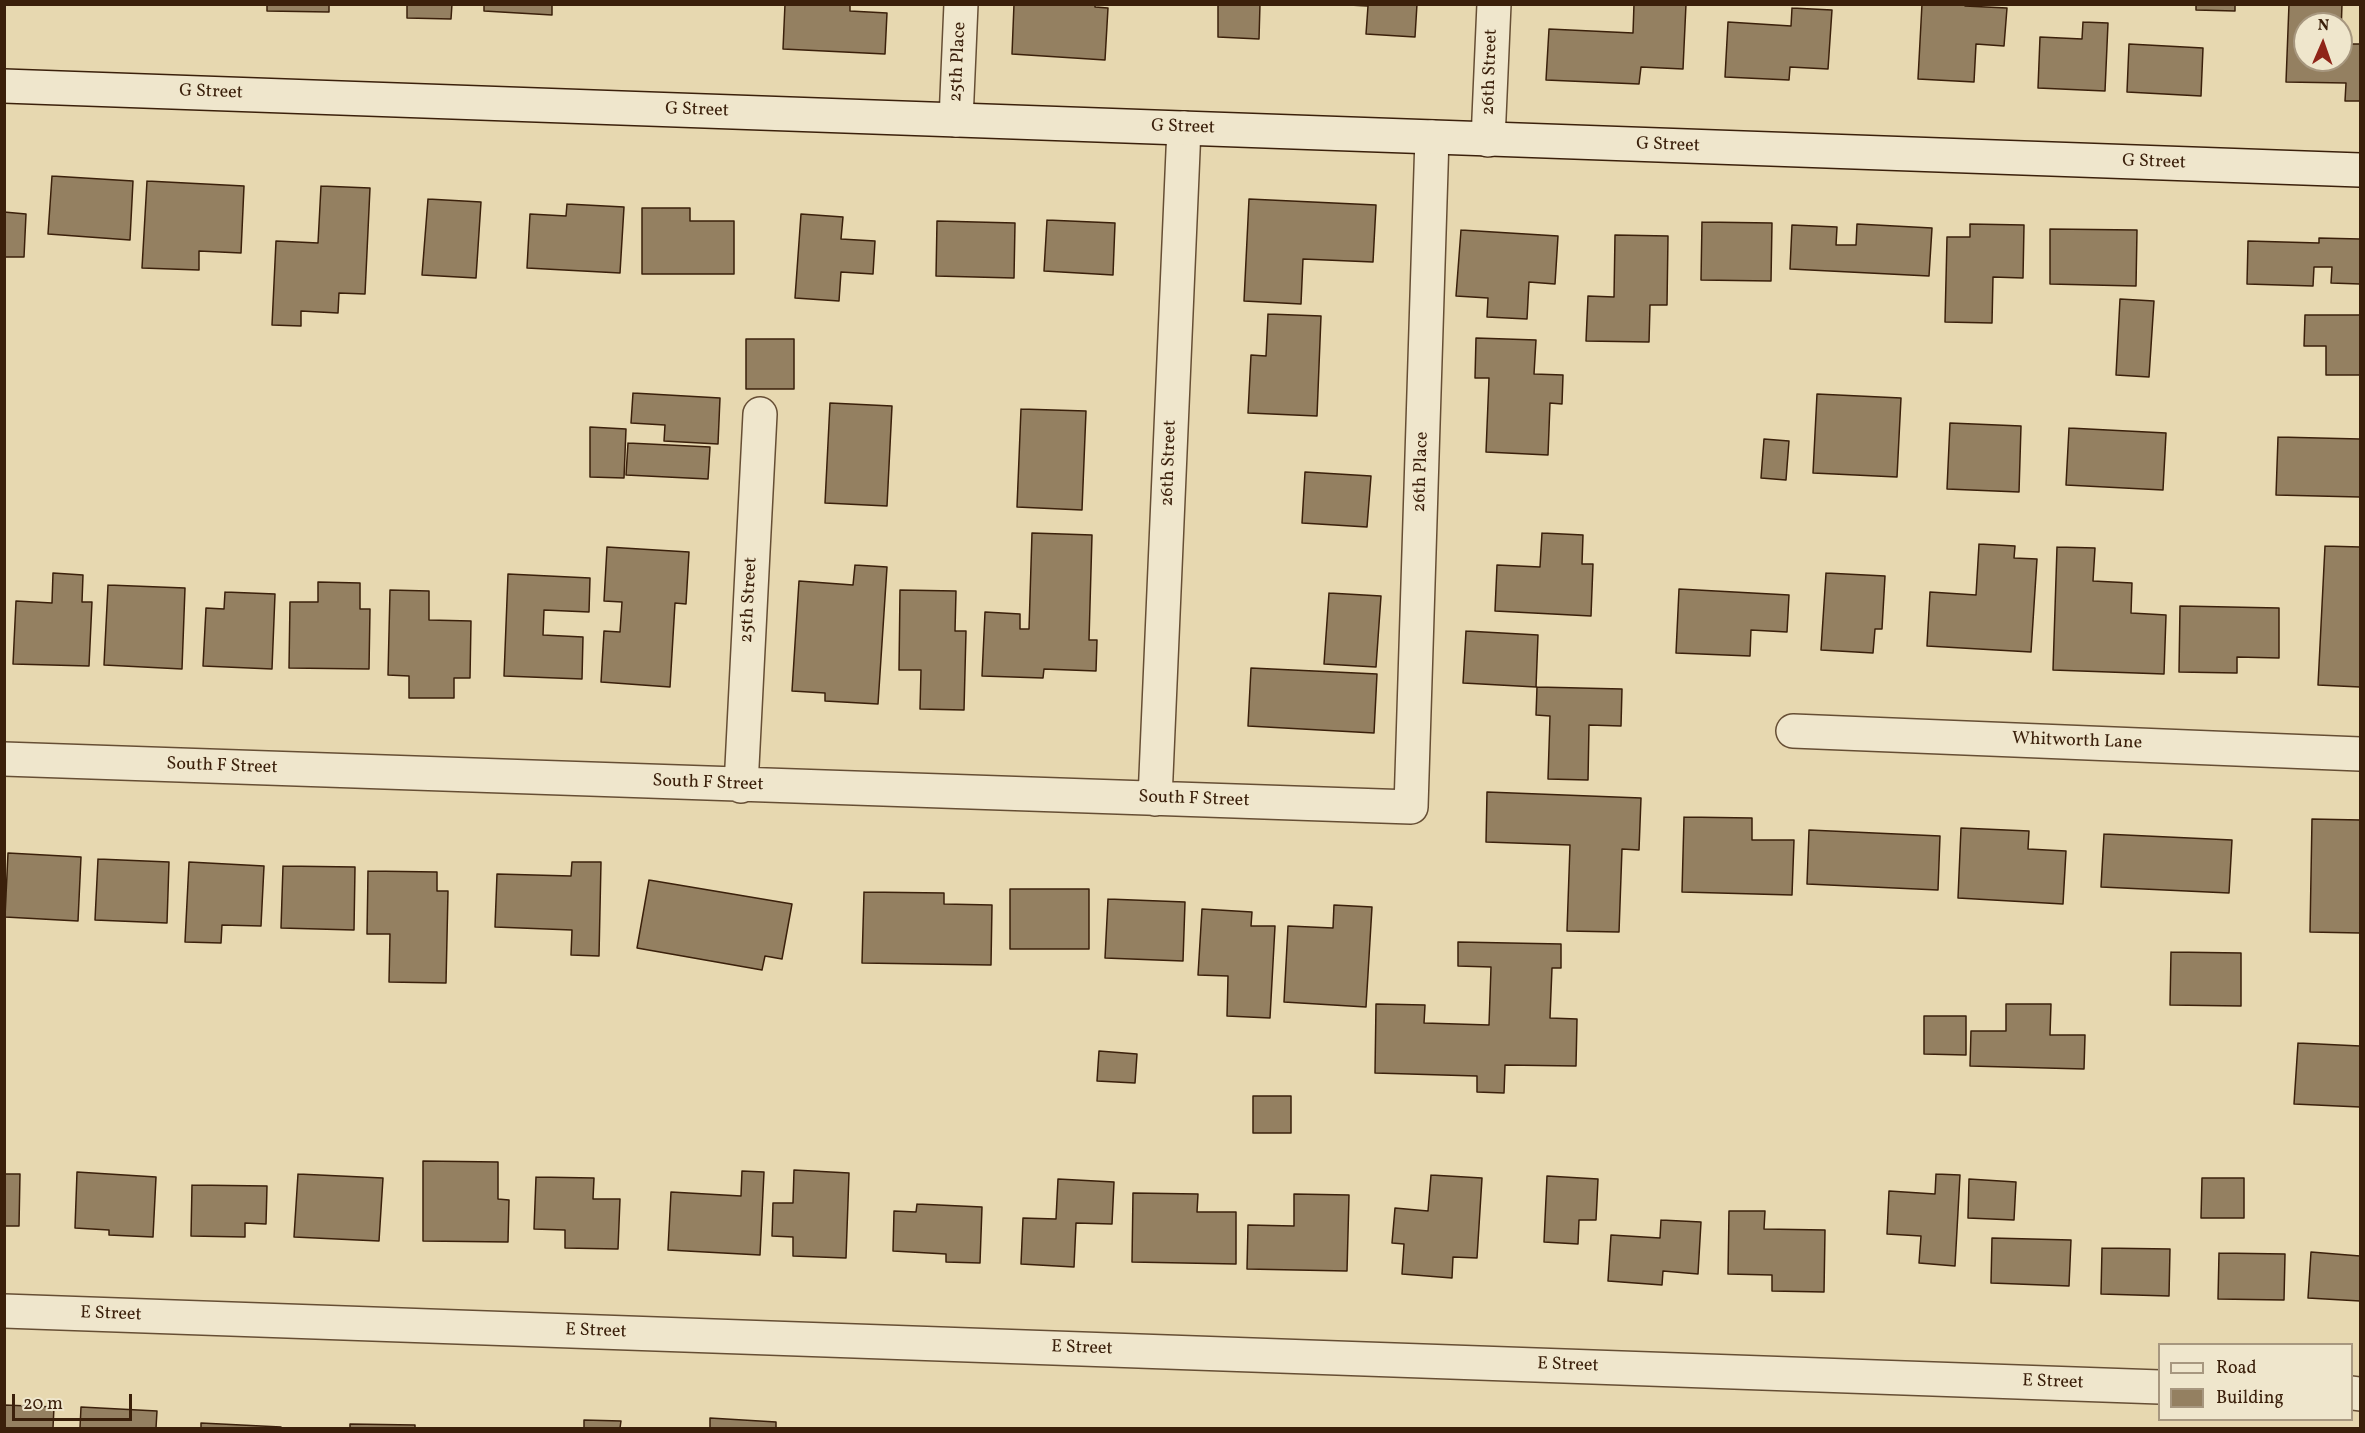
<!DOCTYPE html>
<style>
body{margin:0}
#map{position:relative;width:2365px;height:1433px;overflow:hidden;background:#e7d8b0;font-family:Vollkorn,serif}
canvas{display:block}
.frame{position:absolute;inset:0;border:6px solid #3b200b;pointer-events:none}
.legend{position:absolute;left:2158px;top:1343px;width:195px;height:78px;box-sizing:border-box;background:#efe6cc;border:2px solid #a7977f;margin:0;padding:8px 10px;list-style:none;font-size:18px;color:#3b200b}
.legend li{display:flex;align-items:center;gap:12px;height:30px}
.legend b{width:30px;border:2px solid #a7977f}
.north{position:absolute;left:2293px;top:12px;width:60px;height:60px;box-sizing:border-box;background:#efe6cc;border:2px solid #a7977f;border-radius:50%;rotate:2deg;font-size:16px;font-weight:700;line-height:24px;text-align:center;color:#3b200b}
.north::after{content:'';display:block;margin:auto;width:21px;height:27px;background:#8f2418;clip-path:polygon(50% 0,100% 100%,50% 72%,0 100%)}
.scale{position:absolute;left:12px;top:1394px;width:120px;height:27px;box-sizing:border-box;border:3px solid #3b200b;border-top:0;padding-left:8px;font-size:18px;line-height:21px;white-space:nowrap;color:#3b200b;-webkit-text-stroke:4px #efe6cc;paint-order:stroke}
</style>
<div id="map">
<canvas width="2365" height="1433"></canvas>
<div class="frame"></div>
<ul class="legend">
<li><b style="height:8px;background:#efe6cc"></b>Road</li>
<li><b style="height:16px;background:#948061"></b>Building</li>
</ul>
<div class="north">N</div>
<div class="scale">20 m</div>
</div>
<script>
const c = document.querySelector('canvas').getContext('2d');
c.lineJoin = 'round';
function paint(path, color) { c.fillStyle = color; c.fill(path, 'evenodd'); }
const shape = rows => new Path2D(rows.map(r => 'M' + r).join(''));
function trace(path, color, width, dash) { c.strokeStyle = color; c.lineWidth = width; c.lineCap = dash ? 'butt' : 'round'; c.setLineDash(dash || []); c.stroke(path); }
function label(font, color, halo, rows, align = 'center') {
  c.font = font + ' Vollkorn,serif'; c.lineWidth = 4.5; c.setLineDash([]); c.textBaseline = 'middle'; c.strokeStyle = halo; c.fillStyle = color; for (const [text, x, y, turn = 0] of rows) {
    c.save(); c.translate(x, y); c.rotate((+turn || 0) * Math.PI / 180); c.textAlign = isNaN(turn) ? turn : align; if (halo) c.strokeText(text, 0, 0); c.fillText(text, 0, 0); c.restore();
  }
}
const building = shape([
 [267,4,329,4,329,12,267,11,267,4],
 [407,4,452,4,451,19,407,18,407,4],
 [484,4,552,4,552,15,484,11,484,4],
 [785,4,850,4,850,11,887,13,885,54,783,49,785,4],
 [1014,4,1095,4,1095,7,1108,8,1105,60,1012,54,1014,4],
 [1218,4,1260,4,1259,39,1218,37,1218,4],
 [1417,4,1415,37,1366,34,1368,6,1349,5,1417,4],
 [1634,4,1686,4,1683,69,1641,67,1639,84,1546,80,1549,29,1633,33,1634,4],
 [1922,4,1965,4,1965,6,2007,8,2004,46,1976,44,1974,82,1918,79,1922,4],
 [2196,4,2235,4,2235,11,2196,10,2196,4],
 [2289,4,2342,4,2341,34,2341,24,2305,24,2305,60,2341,60,2341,44,2360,44,2360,101,2345,101,2346,83,2286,82,2289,4],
 [1792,8,1832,10,1828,69,1790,67,1789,80,1725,77,1728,22,1791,26,1792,8],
 [2083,22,2108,23,2105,91,2038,88,2040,37,2082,39,2083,22],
 [2129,44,2203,48,2201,96,2127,92,2129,44],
 [52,176,133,181,130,240,48,234,52,176],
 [147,181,244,186,241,253,199,251,199,270,142,268,147,181],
 [321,186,370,188,365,294,339,293,338,313,301,311,301,326,272,325,276,241,318,243,321,186],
 [428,199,481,202,476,278,422,275,428,199],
 [1249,199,1376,205,1373,262,1303,259,1301,304,1244,301,1249,199],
 [567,204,624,207,620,273,527,268,530,214,566,216,567,204],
 [642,208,690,208,690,221,734,221,734,274,642,274,642,208],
 [4,212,26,214,24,257,4,257,4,212],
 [801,214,843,217,841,239,875,241,873,274,841,272,839,301,795,298,801,214],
 [1047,220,1115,223,1113,275,1044,271,1047,220],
 [937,221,1015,223,1014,278,936,276,937,221],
 [1702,222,1772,223,1771,281,1701,280,1702,222],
 [1857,224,1932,228,1929,276,1790,269,1792,225,1837,227,1836,245,1856,245,1857,224],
 [1970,224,2024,225,2023,278,1993,277,1992,323,1945,322,1947,237,1970,237,1970,224],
 [2050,229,2137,230,2136,286,2050,284,2050,229],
 [1461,230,1558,236,1555,284,1529,282,1527,319,1487,317,1488,298,1456,296,1461,230],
 [1615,235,1668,236,1667,305,1650,305,1649,342,1586,341,1588,296,1614,297,1615,235],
 [2319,238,2360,239,2360,284,2331,283,2332,267,2314,267,2313,286,2247,284,2248,241,2319,243,2319,238],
 [2120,299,2154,301,2149,377,2116,375,2120,299],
 [1268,314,1321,316,1317,416,1248,413,1251,355,1266,356,1268,314],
 [2305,315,2360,315,2360,375,2326,375,2326,346,2304,346,2305,315],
 [1476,338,1536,340,1534,374,1563,375,1562,404,1550,403,1548,455,1486,452,1489,378,1475,378,1476,338],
 [746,339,794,339,794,389,746,389,746,339],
 [633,393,720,398,718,444,664,441,665,425,631,423,633,393],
 [1817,394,1901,398,1897,477,1813,473,1817,394],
 [830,403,892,406,887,506,825,503,830,403],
 [1021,409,1086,411,1082,510,1017,507,1021,409],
 [1950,423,2021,426,2019,492,1947,489,1950,423],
 [590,427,626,429,624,478,590,477,590,427],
 [2069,428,2166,433,2163,490,2066,485,2069,428],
 [2278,437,2360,439,2360,497,2276,495,2278,437],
 [1764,439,1789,441,1786,480,1761,478,1764,439],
 [628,443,710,447,708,479,626,475,628,443],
 [1305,472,1371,476,1367,527,1302,523,1305,472],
 [1032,533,1092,535,1089,640,1097,640,1096,671,1044,669,1043,678,982,676,985,612,1020,614,1020,629,1029,629,1032,533],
 [1542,533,1583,535,1582,564,1593,564,1591,616,1495,611,1497,565,1540,567,1542,533],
 [1979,544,2015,546,2014,558,2037,559,2031,652,1927,646,1930,592,1976,595,1979,544],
 [2325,546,2360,547,2360,687,2318,685,2325,546],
 [607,547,689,552,686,604,675,603,670,687,601,682,604,631,620,632,622,602,604,601,607,547],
 [2057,547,2095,548,2093,581,2132,583,2131,613,2166,615,2164,674,2053,670,2057,547],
 [855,565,887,567,878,704,825,701,825,693,792,691,799,581,853,585,855,565],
 [53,573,83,575,82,602,92,602,89,666,13,664,16,601,52,603,53,573],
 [1826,573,1885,576,1882,629,1875,629,1873,653,1821,650,1826,573],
 [508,574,590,578,589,612,544,610,543,635,583,637,582,679,504,676,508,574],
 [318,582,360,583,360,609,370,609,369,669,289,668,290,602,318,602,318,582],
 [108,585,185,588,182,669,104,665,108,585],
 [1679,589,1789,595,1787,632,1751,630,1750,656,1676,653,1679,589],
 [390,590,429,591,429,620,471,621,470,678,454,678,454,698,409,698,409,676,388,675,390,590],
 [900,590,956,591,955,631,966,631,964,710,920,709,921,670,899,670,900,590],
 [225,592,275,594,272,669,203,666,206,608,224,609,225,592],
 [1329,593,1381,596,1376,667,1324,664,1329,593],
 [2180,606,2279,608,2279,658,2237,657,2237,673,2179,672,2180,606],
 [1466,631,1538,635,1536,687,1463,683,1466,631],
 [1251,668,1377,674,1374,733,1248,726,1251,668],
 [1537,687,1622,689,1621,726,1589,725,1588,780,1548,779,1550,716,1536,715,1537,687],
 [1487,792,1641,798,1639,850,1622,849,1619,932,1567,931,1570,845,1486,842,1487,792],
 [1684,817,1752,818,1752,840,1794,840,1792,895,1682,892,1684,817],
 [2312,819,2360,820,2360,933,2310,932,2312,819],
 [1961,828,2029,831,2028,849,2066,851,2063,904,1958,898,1961,828],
 [1809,830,1940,836,1938,890,1807,884,1809,830],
 [2104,834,2232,840,2229,893,2101,887,2104,834],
 [8,853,81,857,78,921,5,917,8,853],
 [98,859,169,862,167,923,95,920,98,859],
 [189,862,264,866,261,926,222,925,221,943,185,942,189,862],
 [572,862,601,862,599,956,571,955,572,930,495,927,497,874,571,876,572,862],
 [283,866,355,867,354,930,281,928,283,866],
 [368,871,437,872,437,891,448,891,446,983,389,982,390,934,367,934,368,871],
 [649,880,792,904,782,959,765,956,762,970,637,948,649,880],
 [1010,889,1089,889,1089,949,1010,949,1010,889],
 [864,892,944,893,944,904,992,905,991,965,862,963,864,892],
 [1108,899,1185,902,1183,961,1105,958,1108,899],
 [1334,905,1372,907,1366,1007,1284,1002,1288,926,1333,928,1334,905],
 [1202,909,1252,912,1251,926,1275,926,1270,1018,1227,1016,1228,976,1198,975,1202,909],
 [1458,942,1561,944,1561,968,1552,968,1550,1018,1577,1019,1576,1066,1505,1065,1504,1093,1477,1092,1477,1076,1375,1073,1376,1004,1425,1005,1424,1023,1489,1025,1491,967,1458,966,1458,942],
 [2171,952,2241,953,2241,1006,2170,1005,2171,952],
 [2006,1004,2051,1004,2050,1035,2085,1035,2084,1069,1970,1066,1971,1031,2006,1031,2006,1004],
 [1924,1016,1966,1016,1966,1055,1924,1054,1924,1016],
 [2298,1043,2360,1046,2360,1107,2294,1104,2298,1043],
 [1099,1051,1137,1054,1135,1083,1097,1081,1099,1051],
 [1253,1096,1291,1096,1291,1133,1253,1133,1253,1096],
 [423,1161,498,1162,498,1199,509,1200,508,1242,423,1241,423,1161],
 [794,1170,849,1173,846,1258,793,1256,793,1237,772,1236,773,1203,793,1203,794,1170],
 [742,1171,764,1172,760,1255,668,1250,671,1192,741,1196,742,1171],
 [77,1172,156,1177,153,1237,109,1235,109,1230,75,1228,77,1172],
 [4,1174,20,1174,19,1226,4,1226,4,1174],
 [298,1174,383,1178,379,1241,294,1237,298,1174],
 [1936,1174,1960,1175,1955,1266,1919,1263,1921,1236,1887,1234,1889,1191,1935,1194,1936,1174],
 [1431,1175,1482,1178,1477,1258,1453,1257,1452,1278,1402,1274,1404,1244,1392,1243,1395,1208,1428,1211,1431,1175],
 [1547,1176,1598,1179,1596,1220,1579,1220,1578,1244,1544,1242,1547,1176],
 [536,1177,594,1178,593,1199,620,1199,618,1249,565,1248,565,1230,534,1229,536,1177],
 [2202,1178,2244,1178,2244,1218,2201,1218,2202,1178],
 [1058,1179,1114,1182,1112,1224,1076,1223,1074,1267,1021,1264,1023,1218,1056,1219,1058,1179],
 [1969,1179,2016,1182,2014,1220,1968,1218,1969,1179],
 [192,1185,267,1186,266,1224,245,1223,245,1237,191,1236,192,1185],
 [1133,1193,1198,1194,1197,1212,1236,1212,1236,1264,1132,1262,1133,1193],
 [1294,1194,1349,1195,1347,1271,1247,1269,1248,1225,1294,1226,1294,1194],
 [917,1204,982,1207,980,1263,946,1262,946,1254,893,1251,894,1211,916,1212,917,1204],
 [1729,1211,1765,1211,1764,1229,1825,1230,1824,1292,1772,1291,1772,1275,1728,1274,1729,1211],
 [1661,1220,1701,1222,1698,1274,1663,1271,1662,1285,1608,1281,1611,1235,1660,1238,1661,1220],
 [1992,1238,2071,1240,2069,1286,1991,1283,1992,1238],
 [2102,1248,2170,1249,2169,1296,2101,1294,2102,1248],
 [2311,1252,2360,1256,2360,1301,2308,1298,2311,1252],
 [2219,1253,2285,1254,2284,1300,2218,1299,2219,1253],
 [4,1405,54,1407,53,1428,4,1428,4,1405],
 [81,1407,157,1411,156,1428,80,1428,81,1407],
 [710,1418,776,1422,776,1428,710,1428,710,1418],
 [584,1420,621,1421,620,1428,584,1428,584,1420],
 [201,1423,281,1427,280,1428,201,1428,201,1423],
 [350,1424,415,1425,415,1428,350,1428,350,1424]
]);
paint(building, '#948061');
trace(building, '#3b200b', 1.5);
const street = shape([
 [956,120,961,4],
 [1488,140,1494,4],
 [1793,731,2360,754],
 [4,759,1411,807,1432,137],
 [741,786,760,414],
 [1155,799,1184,128],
 [4,1311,2160,1387],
 [2352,1393,2360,1394]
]);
const secondary = shape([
 [4,86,2360,170]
]);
trace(street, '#664e34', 36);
trace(secondary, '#3b200b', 36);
trace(street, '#efe6cc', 33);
trace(secondary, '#efe6cc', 33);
label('18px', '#3b200b', '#efe6cc', [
 ["25th Place",959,62,-87],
 ["26th Street",1491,72,-88],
 ["G Street",211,93,2],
 ["G Street",697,111,2],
 ["G Street",1183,128,2],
 ["G Street",1668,146,2],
 ["G Street",2154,163,2],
 ["26th Street",1170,463,-88],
 ["26th Place",1422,472,-88],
 ["25th Street",750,600,-87],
 ["Whitworth Lane",2077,742,2],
 ["South F Street",222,767,2],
 ["South F Street",708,784,2],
 ["South F Street",1194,800,2],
 ["E Street",111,1315,2],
 ["E Street",596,1332,2],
 ["E Street",1082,1349,2],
 ["E Street",1568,1366,2],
 ["E Street",2053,1383,2]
]);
</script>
